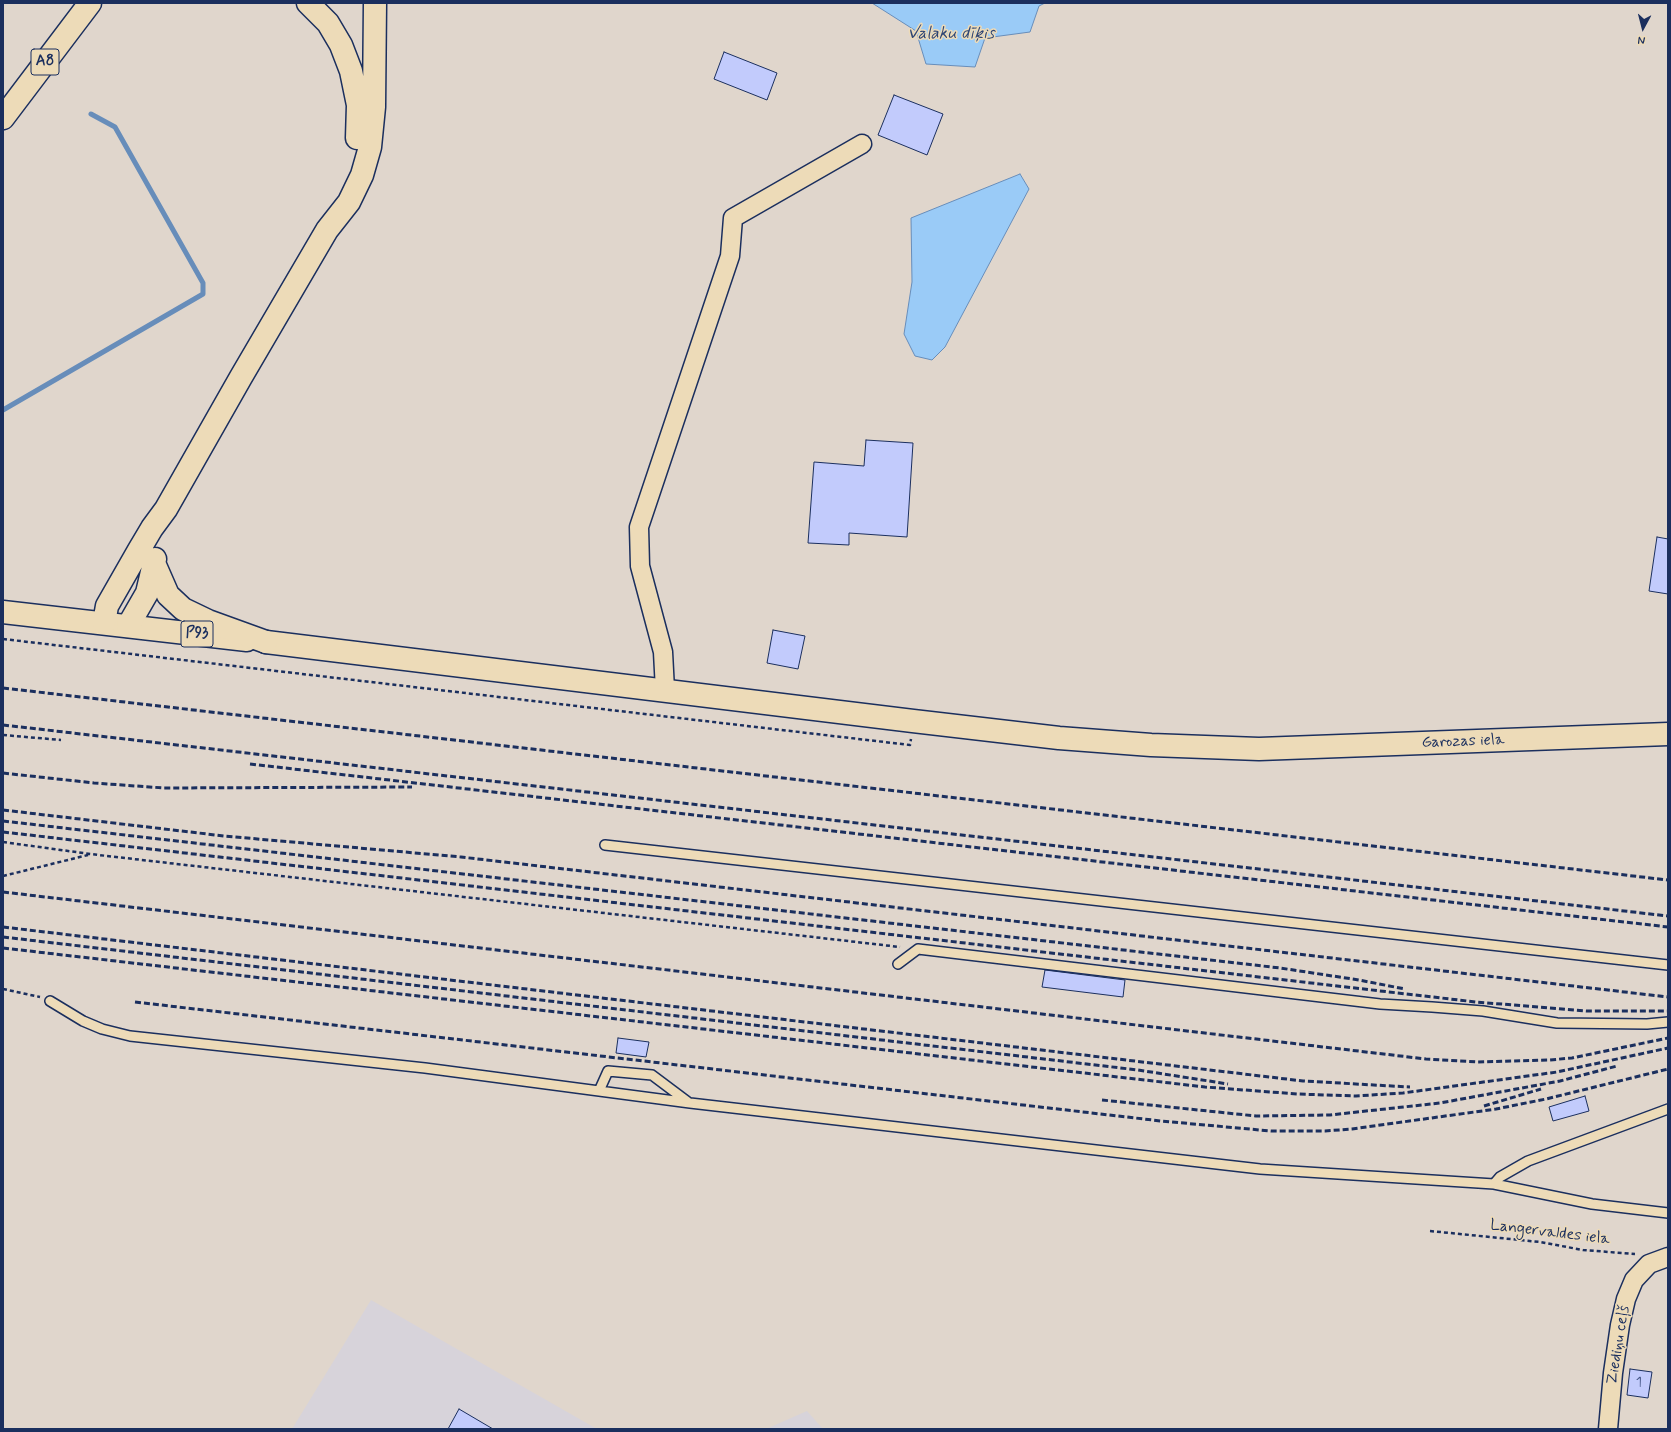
<!DOCTYPE html>
<meta charset="utf-8">
<style>
body{margin:0}
#map{position:relative;width:1671px;height:1432px;overflow:hidden;background:#e0d6cc;font-family:Mynerve,sans-serif}
canvas{display:block}
.frame{position:absolute;inset:0;border:4px solid #1b2f5e;pointer-events:none}
.north{position:absolute;left:1623px;top:8px;width:40px;height:40px;-webkit-text-stroke:3px #eddbb8;paint-order:stroke;rotate:187deg;font-size:11px;font-weight:700;line-height:16px;text-align:center;color:#1b2f5e}
.north::after{content:'';display:block;margin:auto;width:14px;height:18px;background:#1b2f5e;clip-path:polygon(50% 0,100% 100%,50% 72%,0 100%)}
</style>
<div id="map">
<canvas width="1671" height="1432"></canvas>
<div class="frame"></div>
<div class="north">N</div>
</div>
<script>
const c = document.querySelector('canvas').getContext('2d');
c.lineJoin = 'round';
function paint(path, color) { c.fillStyle = color; c.fill(path, 'evenodd'); }
const shape = rows => new Path2D(rows.map(r => 'M' + r).join(''));
function trace(path, color, width, dash) { c.strokeStyle = color; c.lineWidth = width; c.lineCap = dash ? 'butt' : 'round'; c.setLineDash(dash || []); c.stroke(path); }
function label(font, color, halo, rows, align = 'center') {
  c.font = font + ' Mynerve,sans-serif'; c.lineWidth = 3; c.setLineDash([]); c.textBaseline = 'middle'; c.strokeStyle = halo; c.fillStyle = color; for (const [text, x, y, turn = 0] of rows) {
    c.save(); c.translate(x, y); c.rotate((+turn || 0) * Math.PI / 180); c.textAlign = isNaN(turn) ? turn : align; if (halo) c.strokeText(text, 0, 0); c.fillText(text, 0, 0); c.restore();
  }
}
paint(shape([
 [371,1300,597,1429,292,1429],
 [807,1411,823,1429,766,1429]
]), '#d7d3da');
const water = shape([
 [872,3,1045,3,1039,6,1030,32,985,38,975,67,926,64,916,31,872,3],
 [1020,174,1029,189,945,347,932,360,915,356,904,334,912,282,911,218,1020,174]
]);
paint(water, '#9acbf7');
trace(water, '#678dba', 1);
trace(shape([
 [3,410,203,294,203,283,115,127,91,114]
]), '#678dba', 5);
const building = shape([
 [724,52,777,73,767,100,714,79,724,52],
 [894,95,943,114,927,155,878,135,894,95],
 [866,440,913,443,907,537,849,533,849,545,808,543,814,462,864,466,866,440],
 [1657,537,1668,539,1668,594,1649,591,1657,537],
 [773,630,805,636,798,669,767,663,773,630],
 [1045,970,1125,980,1123,997,1042,987,1045,970],
 [618,1038,649,1042,646,1057,616,1053,618,1038],
 [1585,1096,1589,1111,1553,1121,1549,1107,1585,1096],
 [1630,1369,1652,1372,1648,1398,1627,1395,1630,1369],
 [459,1409,493,1429,448,1429,459,1409]
]);
paint(building, '#c2cbfc');
trace(building, '#1b2f5e', 1);
const lane = shape([
 [605,845,1668,965],
 [898,964,918,949,1380,1004,1432,1007,1483,1011,1557,1023,1647,1024,1668,1022],
 [50,1001,83,1021,102,1029,130,1036,425,1068,690,1103,1260,1169,1494,1184,1592,1204,1668,1213],
 [599,1091,608,1071,652,1075,688,1102],
 [1494,1184,1500,1177,1528,1161,1668,1109]
]);
const street = shape([
 [665,690,663,652,640,566,639,527,730,256,733,218,862,144],
 [1608,1429,1613,1373,1620,1325,1626,1299,1634,1280,1649,1264,1668,1257]
]);
const secondary = shape([
 [266,642,913,721,1059,738,1151,745,1259,749,1668,734]
]);
const primary = shape([
 [3,612,247,640]
]);
const highway = shape([
 [308,3,328,23,341,45,351,71,358,105,357,138],
 [3,118,90,3],
 [154,563,168,595,183,609,208,621,266,642],
 [104,623,107,606,139,550,152,528,166,509,241,377,327,230,349,202,362,175,370,147,374,107,375,3],
 [128,626,147,593,155,559]
]);
trace(lane, '#1b2f5e', 12);
trace(street, '#1b2f5e', 21);
trace(secondary, '#1b2f5e', 25);
trace(primary, '#1b2f5e', 25);
trace(highway, '#1b2f5e', 25);
trace(shape([
 [3,639,910,745,911,739],
 [3,735,61,740],
 [3,842,90,854,900,947],
 [3,876,88,855],
 [3,989,40,997],
 [1430,1231,1540,1242,1583,1250,1635,1254]
]), '#1b2f5e', 2.5, [4, 3]);
trace(lane, '#eddbb8', 9);
trace(street, '#eddbb8', 18);
trace(secondary, '#eddbb8', 22);
trace(primary, '#eddbb8', 22);
trace(highway, '#eddbb8', 22);
trace(shape([
 [3,688,1668,880],
 [3,725,1668,916],
 [250,764,1668,927],
 [3,773,94,783,164,788,412,787],
 [3,810,224,836,461,857,1668,997],
 [3,821,1280,968,1359,980,1405,989],
 [3,832,1476,1002,1587,1011,1668,1011],
 [3,892,1426,1059,1478,1062,1549,1060,1572,1058,1668,1038],
 [3,927,1303,1081,1410,1087],
 [3,937,1138,1070,1228,1084],
 [3,948,1205,1087,1297,1094,1356,1096,1403,1093,1557,1072,1668,1048],
 [135,1002,1161,1121,1271,1131,1325,1131,1352,1129,1496,1109,1546,1099,1668,1069],
 [1102,1100,1256,1116,1330,1115,1440,1103,1560,1081,1617,1066],
 [1484,1106,1541,1089]
]), '#1b2f5e', 3, [6, 3]);
label('14px', '#455686', null, [
 ["1",1639,1383]
]);
for (const [x, y, w] of [
 [45,62,28],
 [197,634,32]
]) { const box = new Path2D(); box.roundRect(x - w / 2, y - 13, w, 26, 3); c.fillStyle = '#eddbb8'; c.fill(box); trace(box, '#1b2f5e', 1); }
label('bold 15px', '#1b2f5e', null, [
 ["A8",45,62],
 ["P93",197,634]
]);
label('16px', '#1b2f5e', '#eddbb8', [
 ["Garozas iela",1463,742,-2],
 ["Langervaldes iela",1550,1233,7],
 ["Ziediņu ceļš",1619,1345,-81]
]);
label('italic 17px', '#2e4675', '#eddbb8', [
 ["Valaku dīķis",951,34]
]);
</script>
